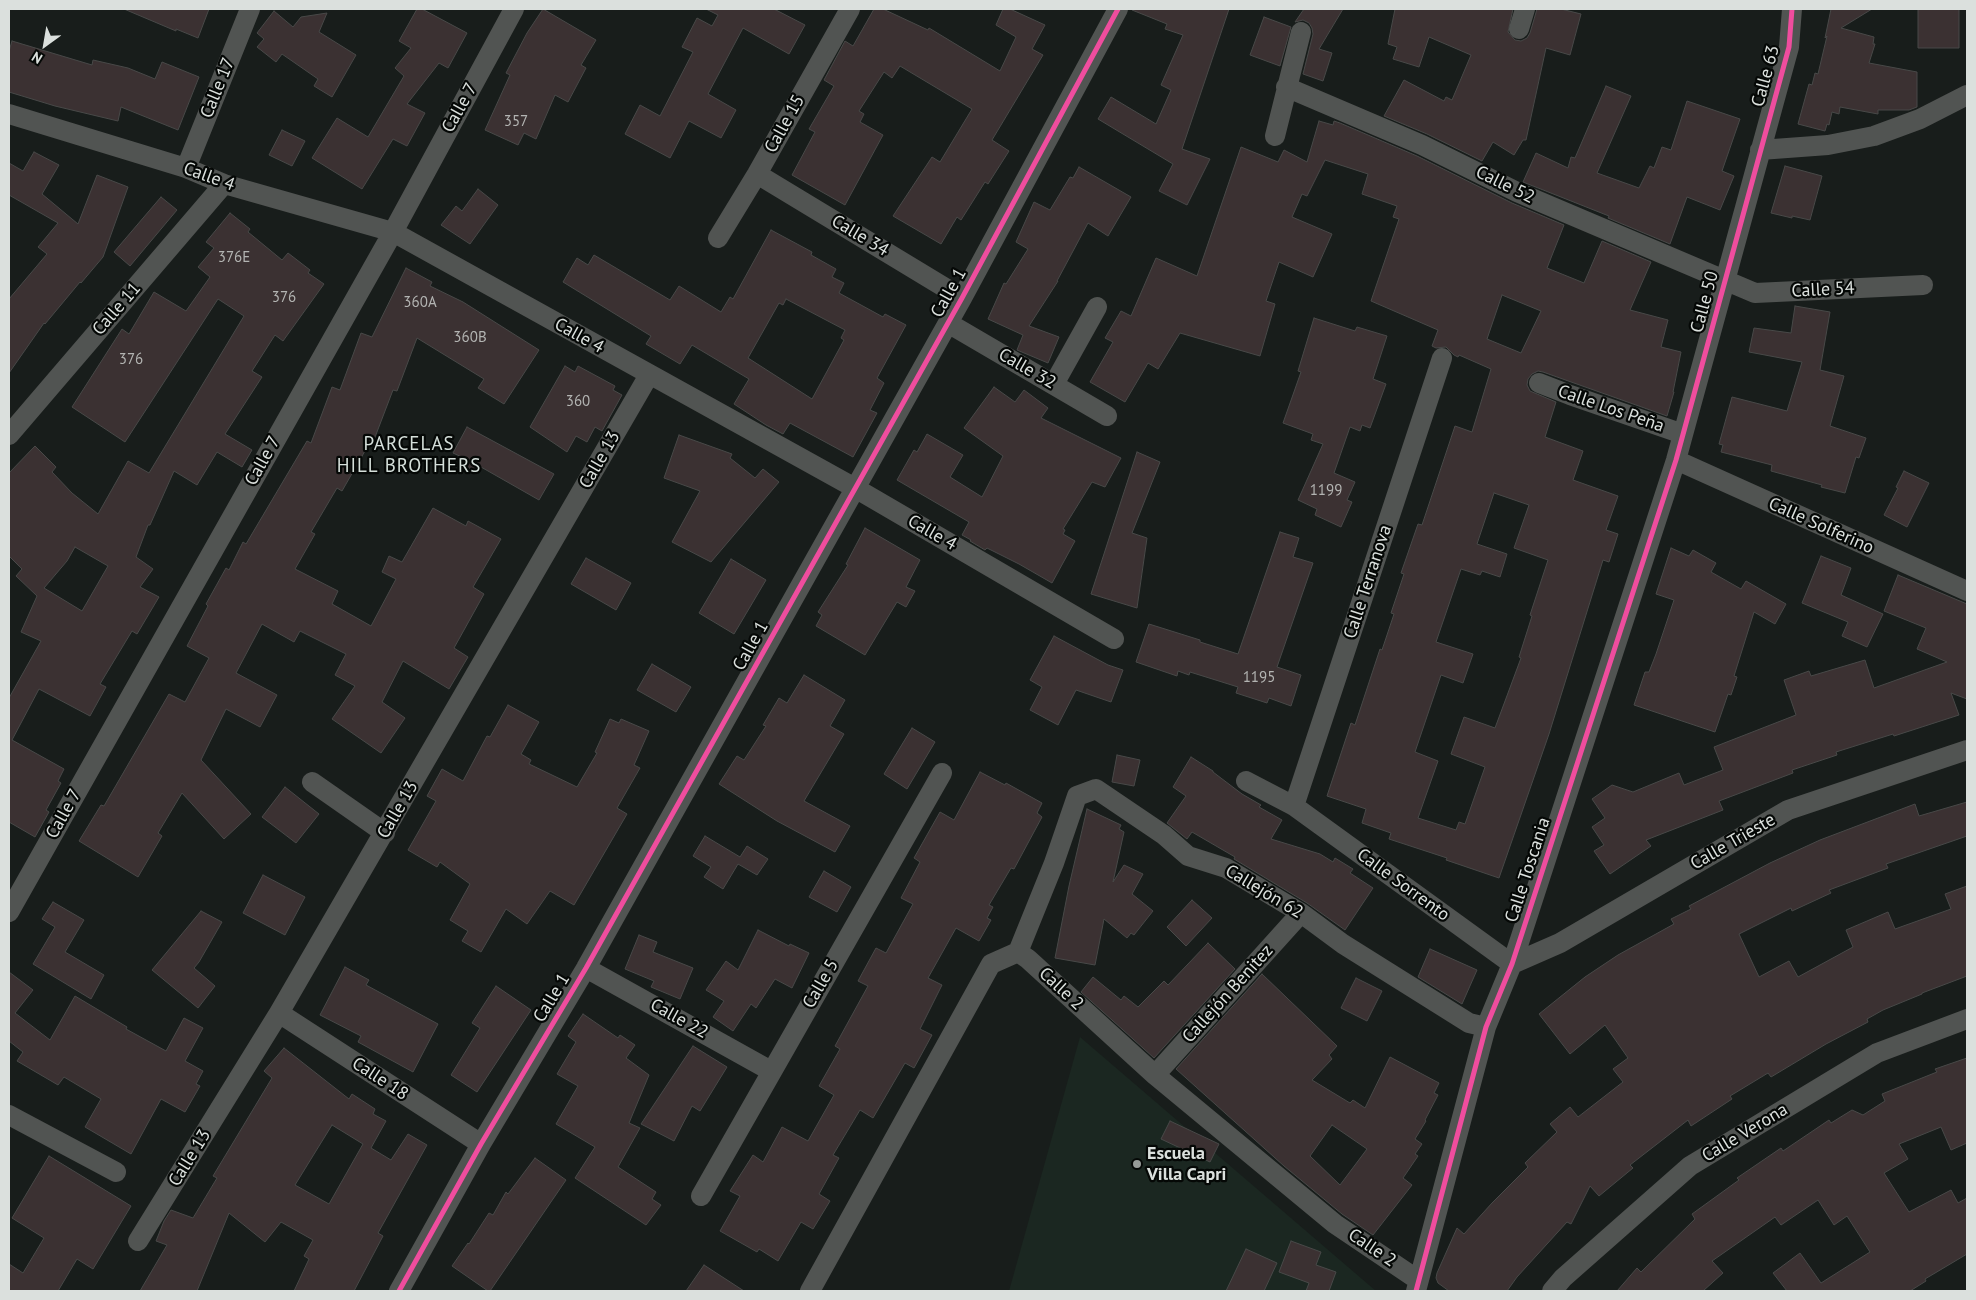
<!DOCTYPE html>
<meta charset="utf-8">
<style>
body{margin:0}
#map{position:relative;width:1976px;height:1300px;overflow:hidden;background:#181d1b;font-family:"PT Sans",sans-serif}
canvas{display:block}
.frame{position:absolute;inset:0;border:10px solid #dbe0dd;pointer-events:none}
.north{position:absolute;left:20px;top:20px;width:50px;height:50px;-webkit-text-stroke:4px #050806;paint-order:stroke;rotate:212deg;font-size:14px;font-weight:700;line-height:20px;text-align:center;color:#dbe0dd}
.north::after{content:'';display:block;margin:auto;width:18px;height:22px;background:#dbe0dd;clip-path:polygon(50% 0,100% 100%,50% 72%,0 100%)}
</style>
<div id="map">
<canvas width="1976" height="1300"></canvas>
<div class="frame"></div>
<div class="north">N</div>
</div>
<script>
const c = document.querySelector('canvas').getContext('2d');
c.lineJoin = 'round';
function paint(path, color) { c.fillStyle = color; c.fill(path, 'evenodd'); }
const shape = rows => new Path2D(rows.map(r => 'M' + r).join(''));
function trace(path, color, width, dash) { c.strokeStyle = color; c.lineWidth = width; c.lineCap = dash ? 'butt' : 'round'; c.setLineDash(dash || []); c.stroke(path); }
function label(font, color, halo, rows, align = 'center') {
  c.font = font + ' "PT Sans",sans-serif'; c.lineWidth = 4.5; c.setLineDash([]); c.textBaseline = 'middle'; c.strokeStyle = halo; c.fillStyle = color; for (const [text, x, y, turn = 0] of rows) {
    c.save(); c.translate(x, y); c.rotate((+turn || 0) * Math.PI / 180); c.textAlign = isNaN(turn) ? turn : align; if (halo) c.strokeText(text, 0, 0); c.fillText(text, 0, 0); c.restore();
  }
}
paint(shape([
 [1080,1037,1376,1291,1009,1291]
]), '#1b2721');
const building = shape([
 [124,9,209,9,198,38,176,29,176,31,124,9],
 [417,9,422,9,467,33,448,68,439,63,407,104,425,113,407,146,393,139,362,189,312,158,337,118,368,137,404,76,395,68,411,48,399,41,417,9],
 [543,9,596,40,581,65,586,68,568,102,555,95,536,139,524,133,518,145,485,130,510,75,506,73,527,33,543,9],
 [706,9,774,9,805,25,789,54,743,28,708,94,736,110,721,138,689,121,670,158,625,134,640,105,660,116,693,52,682,47,697,18,712,26,718,15,706,9],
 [874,9,883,9,928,30,929,28,1000,71,1016,37,996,25,1003,9,1010,9,1045,25,1032,49,1043,55,992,140,1009,151,988,184,985,182,961,220,957,217,941,244,893,216,932,157,940,162,972,109,900,66,892,78,884,72,859,111,864,114,860,122,883,135,845,205,792,175,815,132,809,129,834,86,824,80,845,41,853,46,874,9],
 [1132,9,1229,9,1182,149,1210,159,1187,205,1159,191,1173,164,1098,119,1111,97,1156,124,1171,90,1161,85,1183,35,1165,29,1167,24,1132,10,1132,9],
 [1304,9,1343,9,1319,49,1332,53,1323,81,1303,74,1313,34,1312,28,1309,23,1303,20,1295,22,1304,9],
 [1395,9,1513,9,1508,32,1515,40,1521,41,1527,38,1530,33,1537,9,1561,9,1581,14,1570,55,1546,48,1526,140,1523,140,1514,155,1493,142,1482,161,1427,134,1384,116,1404,80,1444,101,1446,97,1452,100,1471,55,1429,37,1419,67,1393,59,1397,47,1388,44,1395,9],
 [1831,9,1872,9,1841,28,1874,37,1873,44,1875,44,1869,63,1917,72,1917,107,1909,110,1878,110,1878,114,1840,107,1839,114,1832,112,1829,125,1827,124,1825,131,1798,124,1809,84,1812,85,1815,73,1818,74,1827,36,1825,38,1831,9],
 [1918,9,1959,9,1959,48,1918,48,1918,9],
 [274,11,293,27,301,17,327,13,319,32,356,55,332,97,314,86,318,79,282,54,276,62,257,47,264,39,257,33,274,11],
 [1264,17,1291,27,1280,66,1250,55,1264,17],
 [12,41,92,65,93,60,128,68,155,79,162,62,199,77,178,130,121,107,118,121,55,106,9,92,9,51,12,41],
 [1606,86,1631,96,1597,173,1639,188,1650,166,1654,168,1662,147,1671,150,1687,101,1740,119,1722,171,1734,176,1720,210,1687,197,1670,244,1608,218,1609,216,1523,182,1536,153,1568,168,1571,157,1575,158,1606,86],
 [1319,121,1333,125,1334,121,1340,123,1417,156,1512,203,1564,225,1547,268,1584,283,1602,241,1651,262,1630,310,1668,320,1661,347,1681,352,1673,392,1674,392,1667,416,1543,372,1538,371,1532,374,1528,379,1527,385,1530,391,1556,402,1545,437,1583,451,1573,480,1618,496,1606,530,1618,534,1609,562,1603,560,1549,734,1499,878,1446,860,1447,858,1389,839,1391,833,1362,823,1366,809,1327,796,1351,723,1355,725,1380,649,1382,650,1394,614,1391,613,1404,574,1401,573,1418,524,1422,525,1455,426,1472,432,1491,369,1459,355,1458,357,1454,355,1446,347,1436,348,1432,346,1438,330,1371,301,1399,219,1393,217,1397,206,1362,194,1368,174,1325,160,1307,196,1302,194,1292,217,1332,234,1313,277,1279,262,1266,301,1275,304,1260,356,1180,333,1158,369,1148,363,1125,402,1090,382,1113,342,1105,338,1121,311,1131,316,1156,258,1197,276,1241,147,1278,162,1284,150,1307,162,1319,121],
 [1502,295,1541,311,1521,353,1487,339,1502,295],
 [1494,493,1529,505,1514,548,1548,560,1530,615,1532,616,1519,657,1521,658,1495,728,1464,717,1451,754,1485,767,1465,824,1459,822,1456,830,1418,818,1438,761,1415,752,1441,675,1463,683,1473,654,1436,642,1461,569,1480,575,1482,571,1500,577,1507,554,1477,544,1494,493],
 [282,130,305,141,292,166,269,155,282,130],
 [34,152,59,165,42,194,78,224,97,175,128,187,103,257,81,283,80,282,45,324,44,323,9,373,9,299,47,254,38,247,58,223,9,195,9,163,23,171,34,152],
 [1785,166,1822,176,1810,220,1792,216,1792,218,1771,213,1785,166],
 [1079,167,1131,197,1108,236,1088,223,1057,281,1058,281,1029,326,1059,337,1048,363,1017,350,1023,335,988,319,1004,283,1006,284,1028,249,1016,242,1034,202,1050,210,1070,177,1073,178,1079,167],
 [478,189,498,205,470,244,441,225,456,206,462,211,478,189],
 [161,197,177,210,130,266,114,252,161,197],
 [230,213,250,229,248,232,282,260,288,253,310,270,308,273,324,284,283,341,275,335,252,371,262,377,225,434,252,450,242,467,217,452,197,485,174,471,150,525,148,525,136,557,153,569,140,587,159,597,137,634,132,631,100,684,106,687,90,716,39,689,12,740,64,769,58,781,61,783,46,810,49,812,35,837,9,822,9,698,41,641,21,632,37,596,16,576,22,569,9,556,9,473,35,446,56,467,52,472,72,493,98,514,128,461,149,473,244,316,218,299,125,442,72,407,122,329,129,334,154,292,186,311,210,277,198,267,214,248,206,242,230,213],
 [75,547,108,566,82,611,44,588,67,561,75,547],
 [771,230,812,252,811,255,836,269,832,277,844,283,839,293,883,317,885,314,906,325,877,378,884,383,870,410,877,413,853,457,790,423,783,434,766,425,734,404,749,379,692,345,680,364,646,344,651,336,563,282,577,258,588,265,594,255,670,300,679,286,721,312,730,297,733,299,771,230],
 [786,299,845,330,841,338,844,340,812,399,748,358,779,303,783,305,786,299],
 [406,268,432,282,430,286,463,302,539,350,504,404,478,388,484,379,417,338,397,391,393,390,372,445,369,444,342,491,337,488,311,532,315,534,295,569,338,591,332,604,371,626,396,579,382,572,389,556,402,562,433,508,466,526,468,521,501,539,473,587,484,594,454,648,468,657,449,689,403,661,382,702,405,718,381,753,332,719,355,686,335,675,346,654,300,631,294,642,262,624,236,673,277,695,260,727,226,709,201,760,251,814,224,839,182,793,158,833,162,836,138,877,79,841,101,805,104,806,169,694,185,702,209,658,187,646,208,606,206,604,226,568,229,570,243,542,246,544,307,441,311,443,332,387,340,390,361,333,372,337,406,268],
 [1795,306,1830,312,1820,370,1844,376,1830,426,1866,438,1859,458,1856,457,1845,493,1821,487,1822,485,1771,471,1772,465,1721,452,1723,445,1719,444,1732,397,1787,411,1802,362,1749,352,1754,328,1791,333,1795,306],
 [1314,318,1355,331,1357,327,1387,336,1373,379,1386,384,1370,428,1362,425,1360,431,1350,427,1334,473,1355,482,1347,500,1352,502,1341,527,1315,515,1317,509,1298,500,1323,444,1311,440,1313,434,1283,423,1301,372,1298,371,1314,318],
 [565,366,575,372,578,366,615,386,613,390,622,395,602,431,595,427,587,442,576,436,567,452,530,427,565,366],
 [994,387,1015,402,1024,390,1048,408,1041,418,1121,458,1105,487,1092,482,1063,529,1065,530,1063,534,1075,541,1052,583,1019,564,987,548,985,550,970,541,971,540,962,535,969,522,897,480,914,450,917,452,927,434,963,455,950,477,982,497,1003,456,964,428,994,387],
 [467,427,554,474,539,500,481,467,477,472,461,464,464,458,453,453,467,427],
 [679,435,732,454,730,458,755,478,763,469,779,482,711,562,672,542,700,491,664,478,679,435],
 [1137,452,1160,462,1132,533,1147,538,1137,608,1091,594,1137,452],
 [1904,471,1929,483,1907,527,1884,515,1898,488,1896,487,1904,471],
 [865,528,920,560,906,587,915,591,906,607,897,602,865,655,816,626,822,615,818,612,848,565,846,564,865,528],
 [1280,532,1299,538,1293,557,1313,563,1277,667,1301,675,1291,706,1269,698,1267,703,1236,693,1238,687,1190,672,1189,675,1178,671,1177,676,1136,662,1149,624,1200,640,1200,642,1238,654,1280,532],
 [1671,548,1689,556,1693,550,1716,563,1711,572,1741,589,1746,581,1786,604,1775,624,1754,612,1734,676,1737,677,1731,695,1728,694,1715,732,1634,705,1645,672,1649,672,1656,654,1674,600,1656,594,1671,548],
 [1821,556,1851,568,1841,595,1883,614,1867,647,1842,636,1848,622,1802,603,1821,556],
 [586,558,631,583,616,610,571,584,586,558],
 [731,559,766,580,734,634,699,613,731,559],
 [1898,575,1967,604,1967,699,1951,693,1959,715,1894,736,1893,734,1836,752,1837,755,1792,770,1793,773,1719,801,1723,810,1646,840,1651,846,1610,874,1594,851,1604,845,1592,827,1605,818,1592,799,1612,785,1633,792,1679,773,1684,785,1723,770,1714,747,1796,715,1784,680,1809,671,1811,676,1865,660,1874,688,1947,662,1917,649,1926,628,1884,611,1898,575],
 [1054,636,1108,665,1123,670,1111,702,1076,690,1058,725,1030,710,1042,687,1030,680,1054,636],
 [652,664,691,687,676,712,637,690,652,664],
 [804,675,845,700,830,726,844,734,804,801,850,826,835,852,777,821,719,784,737,756,744,760,766,726,763,725,779,698,787,703,804,675],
 [508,705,539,722,521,754,531,760,529,764,577,787,597,753,595,752,610,719,619,723,621,719,649,731,634,765,640,768,617,808,627,814,574,905,550,891,527,924,506,909,481,952,462,941,468,931,450,920,470,884,440,862,437,867,408,850,436,801,427,796,442,769,463,781,487,736,490,737,508,705],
 [912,728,935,742,907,789,884,774,912,728],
 [1117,755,1140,760,1134,786,1112,782,1117,755],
 [1191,757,1213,771,1213,772,1242,794,1261,805,1259,807,1282,820,1271,839,1320,854,1333,862,1335,858,1353,869,1350,873,1373,888,1345,930,1307,903,1234,859,1235,857,1192,832,1187,839,1167,823,1186,796,1173,787,1191,757],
 [980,772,1005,785,1006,783,1042,803,1037,813,1042,817,1014,869,1011,868,989,905,993,907,987,918,991,920,979,941,956,928,928,978,942,985,920,1029,932,1035,914,1068,905,1063,873,1118,860,1110,833,1155,839,1158,819,1194,830,1201,813,1229,801,1222,778,1261,759,1249,757,1252,720,1231,740,1196,730,1191,753,1155,763,1162,782,1127,808,1141,834,1095,819,1086,840,1049,835,1046,868,986,858,981,876,948,886,953,913,904,901,898,920,862,914,858,940,812,954,820,980,772],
 [285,787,319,814,296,843,262,817,285,787],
 [1967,802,1967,836,1886,864,1888,868,1829,890,1831,893,1792,911,1791,908,1739,934,1759,977,1789,961,1798,977,1853,947,1846,930,1888,912,1895,929,1951,909,1945,894,1967,886,1967,976,1922,993,1922,994,1883,1010,1867,1019,1868,1022,1826,1044,1771,1077,1768,1073,1730,1096,1732,1099,1691,1126,1688,1120,1630,1165,1633,1168,1599,1196,1590,1186,1571,1224,1567,1222,1517,1277,1507,1291,1449,1291,1438,1283,1436,1278,1437,1273,1457,1228,1464,1234,1492,1203,1528,1167,1525,1163,1557,1132,1550,1124,1570,1107,1578,1117,1623,1082,1613,1069,1628,1058,1605,1025,1570,1054,1539,1014,1585,977,1618,955,1674,924,1671,919,1691,909,1689,906,1770,863,1820,840,1915,804,1919,816,1967,802],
 [1087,809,1121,825,1119,829,1124,832,1113,882,1124,865,1143,874,1132,894,1153,911,1134,935,1131,933,1127,938,1104,919,1095,965,1055,958,1069,886,1087,809],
 [705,836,740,857,747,846,768,859,757,875,738,864,723,889,704,877,711,867,693,856,705,836],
 [824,871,851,887,837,912,809,897,824,871],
 [263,875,305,897,285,935,243,913,263,875],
 [1192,900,1212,918,1186,946,1167,927,1192,900],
 [53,902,84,920,65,952,104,975,91,999,33,964,55,927,42,919,53,902],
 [201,911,222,922,199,962,194,968,215,986,198,1008,152,970,201,911],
 [758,930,789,946,790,944,809,953,792,988,775,979,756,1008,751,1004,733,1031,713,1017,724,1001,706,990,726,961,738,970,758,930],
 [639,935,657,942,653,952,693,968,680,999,651,987,654,981,625,969,639,935],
 [1208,943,1235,969,1154,1058,1081,992,1093,977,1121,1000,1124,996,1138,1007,1164,981,1168,985,1208,943],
 [1430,949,1477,970,1462,1004,1418,977,1430,949],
 [345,967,369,980,366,985,438,1024,413,1072,358,1042,361,1036,320,1015,345,967],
 [9,972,33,990,15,1013,50,1040,75,996,127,1027,126,1029,166,1051,184,1018,203,1028,185,1061,203,1071,196,1084,200,1086,185,1112,161,1099,131,1154,85,1127,101,1099,64,1077,58,1085,17,1061,23,1052,9,1041,9,972],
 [1262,974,1337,1046,1329,1055,1332,1059,1312,1080,1350,1103,1353,1100,1365,1108,1390,1057,1439,1083,1434,1093,1438,1095,1425,1120,1426,1121,1415,1139,1422,1144,1415,1154,1418,1156,1403,1178,1412,1185,1373,1235,1342,1214,1284,1166,1176,1069,1262,974],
 [1332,1125,1367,1149,1340,1185,1310,1156,1332,1125],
 [1356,978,1382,991,1367,1021,1341,1008,1356,978],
 [496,986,531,1010,477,1092,451,1075,480,1028,472,1023,496,986],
 [583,1014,618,1038,620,1035,635,1045,626,1058,649,1075,629,1123,640,1128,618,1167,656,1192,652,1199,661,1205,646,1225,575,1178,595,1147,556,1124,578,1086,557,1074,576,1042,568,1036,583,1014],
 [693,1046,727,1067,700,1111,692,1106,674,1141,641,1124,693,1046],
 [284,1048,349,1099,352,1094,375,1109,373,1114,386,1121,371,1148,391,1160,408,1134,427,1145,378,1233,383,1236,354,1291,294,1291,309,1259,304,1256,313,1240,281,1222,265,1242,229,1213,197,1291,140,1291,167,1245,156,1241,164,1221,171,1210,193,1218,217,1178,213,1176,272,1078,264,1071,284,1048],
 [332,1125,363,1144,329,1204,295,1185,332,1125],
 [1967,1058,1967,1143,1951,1150,1941,1127,1899,1144,1908,1159,1884,1173,1909,1212,1951,1190,1958,1203,1967,1198,1967,1254,1925,1279,1926,1281,1910,1291,1787,1291,1773,1273,1800,1253,1821,1283,1870,1252,1847,1216,1834,1225,1818,1200,1781,1225,1775,1217,1712,1261,1723,1273,1703,1291,1617,1291,1637,1268,1641,1272,1695,1219,1692,1214,1739,1180,1737,1178,1781,1148,1783,1151,1829,1120,1831,1123,1852,1110,1863,1115,1885,1101,1882,1094,1937,1072,1935,1069,1967,1058],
 [1170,1121,1219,1144,1210,1162,1161,1139,1170,1121],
 [49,1156,131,1206,93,1269,77,1259,58,1291,9,1291,9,1264,23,1273,44,1238,12,1218,49,1156],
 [535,1158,566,1180,490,1291,488,1291,452,1266,468,1243,469,1244,489,1213,493,1215,506,1192,508,1194,535,1158],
 [1291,1241,1321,1252,1316,1265,1336,1272,1329,1291,1306,1291,1309,1283,1279,1272,1291,1241],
 [1246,1249,1277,1263,1264,1291,1226,1291,1246,1249],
 [704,1265,744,1291,686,1291,704,1265]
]);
paint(building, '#3b3132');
trace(building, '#484948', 1);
trace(shape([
 [1519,29,1525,9],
 [1286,87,1422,145,1517,192,1755,293,1923,285],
 [9,114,186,168,224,184,393,232,855,488,1114,639],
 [1275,136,1301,32],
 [1760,150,1828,145,1874,136,1920,119,1967,95],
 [186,168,250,9],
 [757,174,962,298],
 [718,238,757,174,850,9],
 [948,323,1107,416],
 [1539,383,1570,395,1683,434],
 [1054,384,1097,307],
 [9,435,224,184],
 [1676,460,1967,591],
 [1246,781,1294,806,1512,964,1560,943,1788,810,1967,750],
 [312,782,385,833],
 [1294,806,1442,358],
 [9,912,393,232,514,9],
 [1018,952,1054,863,1077,796,1096,789,1164,835,1188,856,1226,868,1301,913,1343,944,1469,1023,1486,1027],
 [1018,952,1028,959,1155,1075,1335,1224,1418,1280],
 [586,968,771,1071],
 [279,1013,481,1144],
 [1155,1075,1301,913],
 [9,1115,116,1172],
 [701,1196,942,773],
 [138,1241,279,1013,649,375],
 [399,1291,481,1144,586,968,962,298,1118,9],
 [810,1291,991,964,1018,952],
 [1416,1291,1486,1027,1512,964,1676,460,1789,47,1792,9],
 [1552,1291,1563,1278,1690,1166,1877,1053,1967,1019]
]), '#515452', 20);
trace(shape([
 [399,1291,481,1144,586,968,962,298,1118,9],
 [1416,1291,1486,1027,1512,964,1676,460,1789,47,1792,9]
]), '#ef4d9e', 5);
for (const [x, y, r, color] of [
 [1137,1164,5,"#979c99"]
]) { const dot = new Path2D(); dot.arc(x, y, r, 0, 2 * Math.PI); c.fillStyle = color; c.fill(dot); trace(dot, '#050806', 2); }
label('15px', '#b3b4b2', null, [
 ["357",516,122],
 ["376E",234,258],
 ["376",284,298],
 ["360A",420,303],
 ["360B",470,338],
 ["376",131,360],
 ["360",578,402],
 ["1199",1326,491],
 ["1195",1259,678]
]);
label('18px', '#dbe0dd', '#050806', [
 ["Calle 63",1766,76,-75],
 ["Calle 17",218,88,-68],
 ["Calle 7",460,108,-61],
 ["Calle 15",785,124,-61],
 ["Calle 4",209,177,20],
 ["Calle 52",1505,185,26],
 ["Calle 34",860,236,31],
 ["Calle 54",1823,290,-3],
 ["Calle 1",949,293,-61],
 ["Calle 50",1705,302,-75],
 ["Calle 11",117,309,-49],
 ["Calle 4",579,336,29],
 ["Calle 32",1027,369,30],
 ["Calle Los Peña",1611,409,19],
 ["Calle 13",600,460,-60],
 ["Calle 7",263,461,-61],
 ["Calle Solferino",1821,526,24],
 ["Calle 4",932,533,30],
 ["Calle Terranova",1368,582,-72],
 ["Calle 1",751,646,-61],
 ["Calle 13",398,810,-60],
 ["Calle 7",64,814,-61],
 ["Calle Trieste",1733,842,-30],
 ["Calle Toscania",1528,870,-72],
 ["Calle Sorrento",1403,885,36],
 ["Callejón 62",1264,892,31],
 ["Calle 5",821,984,-60],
 ["Calle 2",1061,989,43],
 ["Callejón Benitez",1228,994,-48],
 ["Calle 1",552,998,-59],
 ["Calle 22",679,1019,29],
 ["Calle 18",380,1079,33],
 ["Calle Verona",1745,1133,-31],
 ["Calle 13",190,1158,-58],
 ["Calle 2",1372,1248,34]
]);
label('bold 18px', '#dbe0dd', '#050806', [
 ["Escuela",1147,1154],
 ["Villa Capri",1147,1175]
], 'left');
c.letterSpacing = '1px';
label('19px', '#d5dfda', '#050806', [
 ["PARCELAS",409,445],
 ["HILL BROTHERS",409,467]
]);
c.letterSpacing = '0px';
</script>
